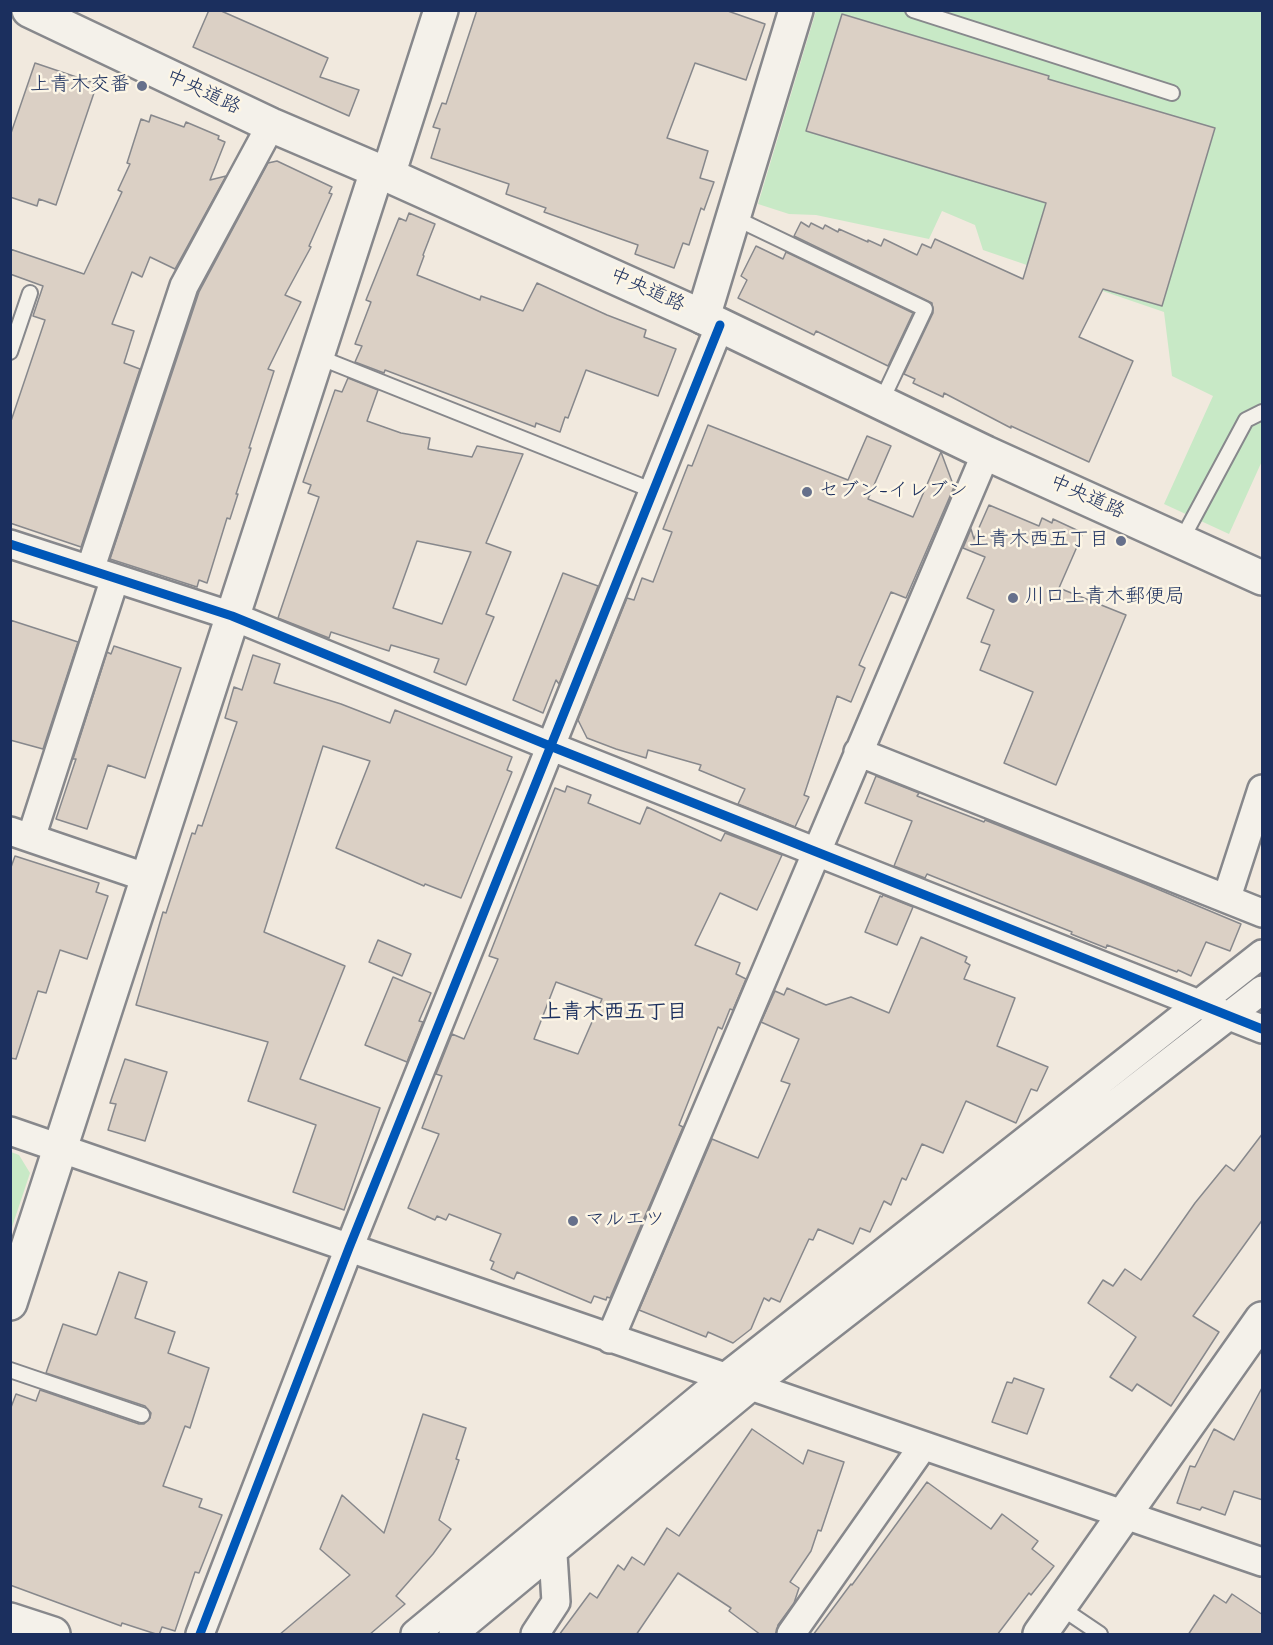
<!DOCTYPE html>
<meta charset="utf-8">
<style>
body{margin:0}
#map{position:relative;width:1273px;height:1645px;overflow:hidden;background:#f1e9de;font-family:Mynerve,sans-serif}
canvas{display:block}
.frame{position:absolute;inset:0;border:12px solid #1b2f5e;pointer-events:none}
</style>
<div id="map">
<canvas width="1273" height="1645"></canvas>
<div class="frame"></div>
</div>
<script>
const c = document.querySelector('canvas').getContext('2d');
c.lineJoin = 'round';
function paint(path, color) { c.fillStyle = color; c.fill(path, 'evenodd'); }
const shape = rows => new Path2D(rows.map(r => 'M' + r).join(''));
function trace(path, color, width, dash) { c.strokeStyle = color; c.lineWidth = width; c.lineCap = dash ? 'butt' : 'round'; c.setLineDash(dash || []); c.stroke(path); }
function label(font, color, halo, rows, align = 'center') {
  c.font = font + ' Mynerve,"Klee One",sans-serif'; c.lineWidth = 5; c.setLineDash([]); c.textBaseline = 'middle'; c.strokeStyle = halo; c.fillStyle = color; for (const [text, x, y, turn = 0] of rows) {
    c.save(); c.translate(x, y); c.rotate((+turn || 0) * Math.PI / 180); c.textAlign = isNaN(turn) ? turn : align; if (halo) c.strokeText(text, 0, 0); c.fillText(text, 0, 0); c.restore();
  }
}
paint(shape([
 [816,11,1262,11,1262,461,1229,534,1164,504,1213,396,1172,376,1164,312,983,250,975,225,942,211,929,239,816,215,789,214,758,204],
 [11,1152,19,1155,30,1173,11,1230]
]), '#c8e9c6');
const building = shape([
 [209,10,219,10,328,58,320,77,359,90,349,116,193,47,209,10],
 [477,10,725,10,765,24,746,80,695,63,667,138,708,151,700,178,714,182,704,210,701,208,689,245,683,243,674,268,635,254,638,245,544,212,546,208,506,194,509,184,431,158,440,129,433,127,442,103,446,104,477,10],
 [842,14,1049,76,1048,79,1215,128,1162,306,1103,289,1079,337,1133,361,1089,462,1011,426,1011,428,944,393,943,397,913,383,915,379,904,374,933,313,932,303,794,236,801,222,809,227,811,223,823,229,825,225,838,232,839,229,868,242,868,240,881,246,884,239,917,255,922,244,931,248,935,239,1023,279,1046,203,806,131,842,14],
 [35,63,97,84,56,205,39,199,37,206,10,197,10,136,35,63],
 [151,115,184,127,186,122,219,136,218,139,225,142,210,180,226,176,175,269,150,257,142,277,132,272,112,324,134,331,124,363,140,369,81,547,10,523,10,424,45,320,33,316,43,286,10,274,10,249,84,274,122,192,118,190,130,164,127,163,141,119,149,122,151,115],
 [277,161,332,187,329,193,332,194,309,246,311,247,285,295,301,302,268,369,274,371,249,448,251,448,236,494,238,494,230,519,227,518,207,583,199,580,197,587,110,559,199,292,268,163,277,161],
 [409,213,435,224,423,255,424,256,417,275,480,300,481,296,523,311,537,283,607,315,646,330,644,337,676,349,658,396,586,370,568,418,565,417,560,432,536,423,535,427,385,370,384,373,355,362,362,346,355,344,371,302,366,300,399,218,406,221,409,213],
 [756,246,783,259,786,252,913,313,888,366,816,331,814,335,738,298,747,280,741,276,756,246],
 [348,378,378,390,367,421,401,433,430,438,428,449,472,457,477,446,523,454,486,543,511,552,486,614,494,617,466,685,434,672,439,659,391,645,389,651,331,632,329,638,278,618,319,497,308,493,311,485,303,482,335,390,342,392,348,378],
 [417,541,471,552,442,624,393,608,417,541],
 [708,425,848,480,867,436,891,446,868,499,913,517,941,452,954,487,906,598,891,592,859,665,865,668,851,702,837,696,804,795,809,797,795,827,738,804,745,789,699,770,701,765,648,750,646,758,616,749,587,738,578,720,627,598,634,600,642,578,653,582,672,532,663,529,688,465,692,466,708,425],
 [989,505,1039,526,1042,518,1052,523,1053,519,1083,533,1059,588,1126,615,1056,785,1004,763,1033,692,980,670,990,645,981,642,994,610,967,598,985,557,963,548,971,529,974,539,989,505],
 [563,573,598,586,559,684,556,680,543,713,513,700,563,573],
 [10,620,78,642,43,749,10,740,10,620],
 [114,646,181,668,145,778,108,765,87,829,56,819,76,759,73,759,107,652,111,654,114,646],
 [253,655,280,664,274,683,341,704,390,723,395,710,512,757,507,770,512,772,461,898,425,884,424,886,336,848,370,761,323,746,264,932,345,966,300,1079,380,1108,344,1210,293,1192,316,1125,248,1101,268,1042,136,1005,163,912,166,913,192,833,195,834,198,825,202,826,237,722,225,718,234,687,242,690,253,655],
 [876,776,919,793,917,796,984,822,985,820,1143,883,1241,924,1230,951,1206,942,1191,976,1178,970,1177,972,1107,945,1106,948,1071,934,1072,932,927,874,925,878,894,866,912,821,865,803,876,776],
 [567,786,591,795,588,803,640,824,647,807,721,841,725,833,782,855,757,910,720,893,695,945,740,963,736,974,746,979,733,1010,730,1009,722,1029,718,1027,679,1125,683,1127,610,1298,607,1297,606,1300,594,1296,591,1303,517,1272,514,1279,491,1269,494,1262,490,1260,501,1234,449,1214,446,1220,437,1216,435,1220,408,1208,439,1134,422,1128,442,1076,436,1074,452,1034,464,1039,498,959,489,956,555,788,565,792,567,786],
 [556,982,602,999,578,1054,534,1039,556,982],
 [15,856,99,883,96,892,108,896,87,959,60,950,46,993,38,991,16,1059,10,1058,10,870,15,856],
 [883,895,913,907,897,945,865,932,880,896,882,897,883,895],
 [921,937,967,957,965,962,970,965,964,979,1015,998,997,1046,1048,1067,1037,1091,1031,1089,1016,1123,966,1101,943,1153,922,1144,906,1180,902,1178,891,1205,884,1201,870,1232,860,1228,853,1244,818,1229,813,1240,809,1239,780,1302,771,1298,769,1301,764,1298,751,1329,733,1343,708,1332,706,1337,639,1310,712,1139,758,1158,790,1084,781,1081,799,1039,761,1022,775,991,784,995,787,988,826,1005,851,997,889,1013,921,937],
 [378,940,411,954,402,976,369,962,378,940],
 [393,977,431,993,419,1021,423,1022,407,1062,365,1045,393,977],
 [125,1059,167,1072,145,1141,108,1130,116,1104,110,1103,125,1059],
 [1263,1133,1263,1219,1193,1316,1219,1332,1171,1406,1137,1384,1132,1391,1110,1377,1136,1337,1088,1303,1103,1280,1113,1286,1125,1269,1141,1280,1195,1203,1226,1165,1234,1171,1263,1133],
 [119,1272,147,1282,135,1318,175,1332,168,1353,209,1368,190,1428,185,1426,163,1486,202,1499,199,1507,222,1515,199,1573,195,1572,175,1631,162,1627,159,1635,122,1623,121,1626,10,1585,10,1410,16,1394,36,1401,40,1390,139,1424,144,1424,150,1418,151,1413,145,1406,46,1373,63,1324,96,1335,97,1334,119,1272],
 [1014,1378,1044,1389,1027,1434,992,1422,1007,1382,1012,1383,1014,1378],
 [1263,1386,1263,1500,1234,1491,1225,1515,1202,1507,1200,1510,1177,1503,1190,1466,1195,1467,1214,1429,1234,1440,1263,1386],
 [423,1414,466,1428,456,1459,459,1460,439,1520,451,1529,433,1554,396,1596,405,1604,369,1635,279,1635,350,1575,320,1549,342,1495,384,1533,423,1414],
 [752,1429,803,1464,808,1450,844,1462,821,1531,818,1530,811,1551,790,1582,799,1588,794,1603,778,1625,776,1635,761,1635,729,1611,731,1608,678,1573,636,1635,559,1635,590,1593,597,1598,618,1565,624,1570,632,1557,644,1565,667,1528,679,1536,752,1429],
 [927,1482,991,1529,1002,1514,1038,1541,1032,1549,1054,1566,1031,1595,1029,1593,997,1635,813,1635,851,1584,852,1585,927,1482],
 [1232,1594,1263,1615,1263,1635,1188,1635,1214,1595,1226,1603,1232,1594]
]);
paint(building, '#dbd0c5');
trace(building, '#87888c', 1.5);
const service = shape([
 [913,10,1172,93],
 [735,218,925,309,881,402],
 [10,352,30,293],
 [316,356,654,491],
 [1181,541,1246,420,1262,412],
 [10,1370,142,1415],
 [1060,1607,1100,1634]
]);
const minor = shape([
 [10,544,232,616,550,746,1262,1029],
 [90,570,184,286,271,125],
 [858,752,1262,913],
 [10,831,148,878],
 [31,838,115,578],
 [1227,897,1262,789],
 [10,1131,1262,1562],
 [610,1339,986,453],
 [200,1634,349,1248,720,325],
 [415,1634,724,1378,1262,954],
 [453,1634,751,1387,1262,990],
 [535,1634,556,1602,552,1539],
 [791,1634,923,1446]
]);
const tertiary = shape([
 [388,175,441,10],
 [703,317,796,10],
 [10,1303,377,171],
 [10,1620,53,1634],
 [1040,1634,1262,1319]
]);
const secondary = shape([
 [29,10,271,125,388,175,703,317,986,453,1262,578]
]);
trace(service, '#87888c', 18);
trace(minor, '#87888c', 32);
trace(tertiary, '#87888c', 38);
trace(secondary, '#87888c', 38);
trace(service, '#f4f1ea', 14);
trace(minor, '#f4f1ea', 27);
trace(tertiary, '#f4f1ea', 33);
trace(secondary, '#f4f1ea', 33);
trace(shape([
 [10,544,232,616,550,746,1262,1029],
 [200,1634,349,1248,720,325]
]), '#0057b8', 9);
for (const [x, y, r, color] of [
 [142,86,6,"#66708b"],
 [807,492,6,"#66708b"],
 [1121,541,6,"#66708b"],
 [1013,598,6,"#66708b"],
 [573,1221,6,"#66708b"]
]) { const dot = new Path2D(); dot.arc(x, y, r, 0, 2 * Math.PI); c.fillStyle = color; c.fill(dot); trace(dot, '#fcf5e5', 2); }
label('20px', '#1b2f5e', '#fcf5e5', [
 ["上青木交番",130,86,"right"],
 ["セブン-イレブン",819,492],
 ["上青木西五丁目",1109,541,"right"],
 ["川口上青木郵便局",1025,598],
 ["マルエツ",585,1221]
], 'left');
label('20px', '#1b2f5e', '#fcf5e5', [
 ["中央道路",203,93,25],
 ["中央道路",647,291,24],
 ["中央道路",1087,498,24]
]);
label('bold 21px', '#1b2f5e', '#fcf5e5', [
 ["上青木西五丁目",614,1014]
]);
</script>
